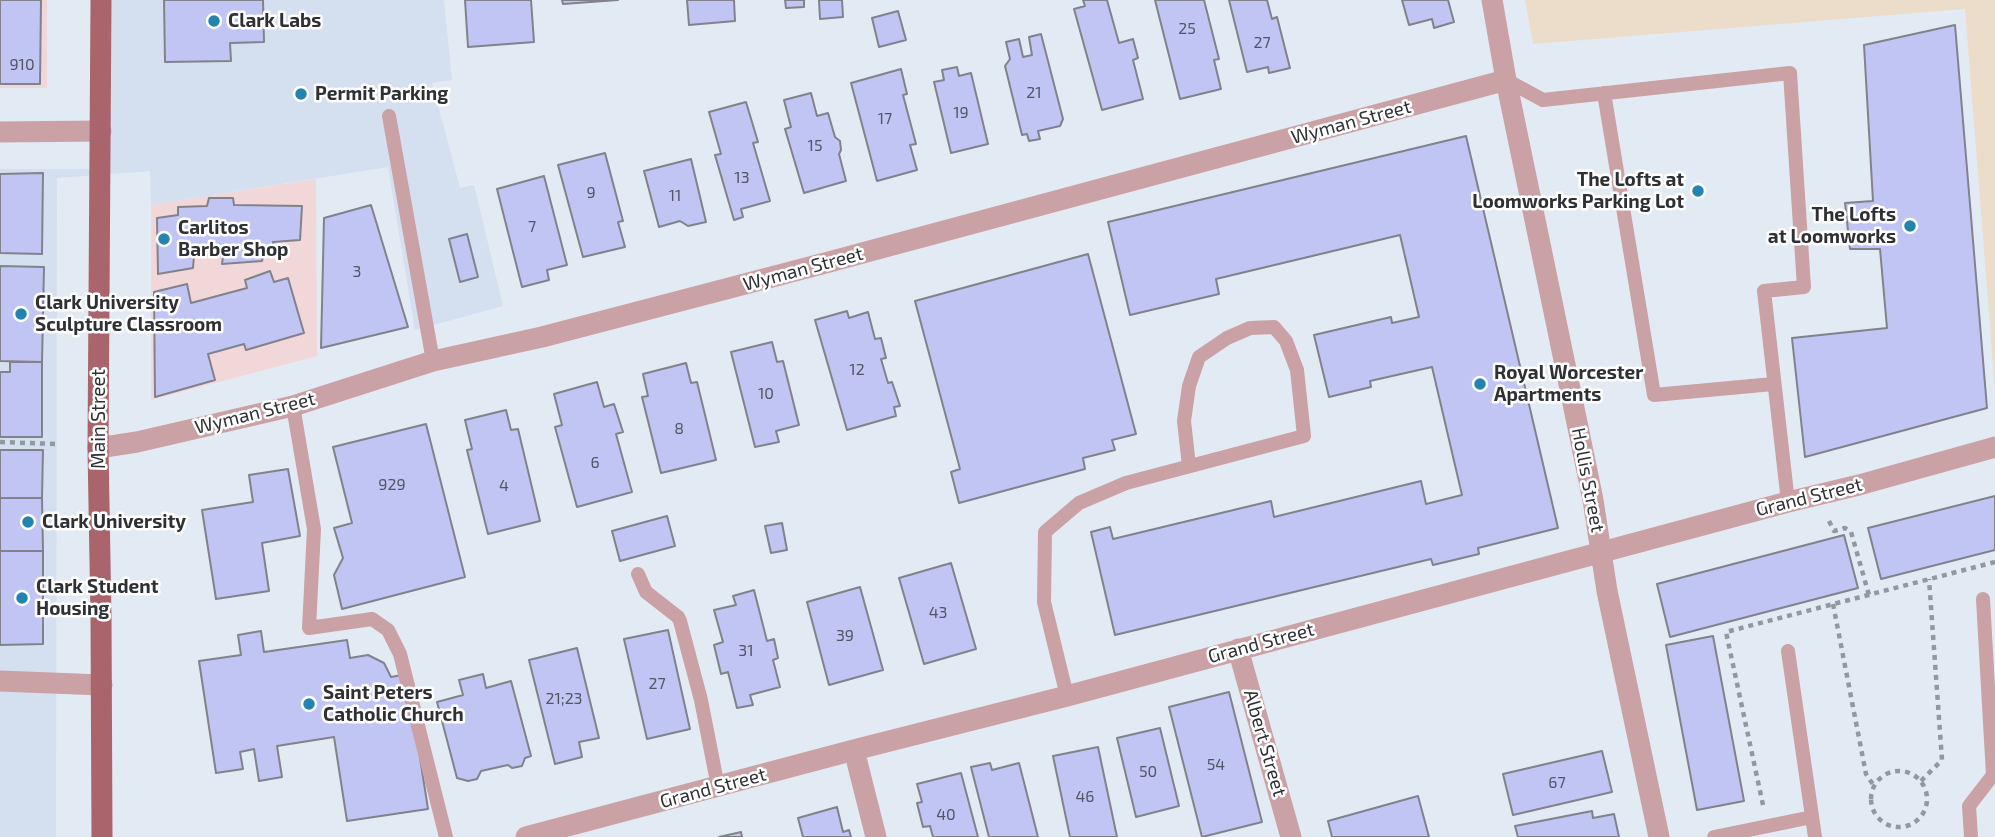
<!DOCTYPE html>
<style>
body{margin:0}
canvas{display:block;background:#e2eaf3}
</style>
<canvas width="1995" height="837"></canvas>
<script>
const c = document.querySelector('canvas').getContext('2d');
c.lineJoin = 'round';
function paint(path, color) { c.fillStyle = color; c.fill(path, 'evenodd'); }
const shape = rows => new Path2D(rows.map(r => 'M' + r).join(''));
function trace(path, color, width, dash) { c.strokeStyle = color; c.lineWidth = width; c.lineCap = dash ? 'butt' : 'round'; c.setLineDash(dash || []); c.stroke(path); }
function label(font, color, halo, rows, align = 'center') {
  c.font = font + ' "Exo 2",sans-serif'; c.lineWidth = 5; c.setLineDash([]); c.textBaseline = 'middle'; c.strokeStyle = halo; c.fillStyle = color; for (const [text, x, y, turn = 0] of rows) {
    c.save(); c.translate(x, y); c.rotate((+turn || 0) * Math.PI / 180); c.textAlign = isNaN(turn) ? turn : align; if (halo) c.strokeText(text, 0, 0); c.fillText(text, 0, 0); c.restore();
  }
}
paint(shape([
 [0,0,47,0,47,88,0,88],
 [316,179,317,356,151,400,151,205]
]), '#f2d7d9');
paint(shape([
 [1525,0,1995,0,1995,390,1965,9,1533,44]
]), '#ebddca');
paint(shape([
 [93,0,444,0,452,80,432,83,460,188,474,185,503,306,415,330,388,167,151,205,150,171,57,178,56,837,0,837,0,169,94,169]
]), '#d4dfef');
const building = shape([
 [0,0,41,0,40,84,0,84,0,0],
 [164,0,263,0,264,42,230,43,231,61,165,62,164,0],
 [465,0,531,0,534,42,468,47,465,0],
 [562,0,618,0,563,4,562,0],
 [687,0,734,0,735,21,689,25,687,0],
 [785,0,804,0,804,7,786,8,785,0],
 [819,0,842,0,843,17,820,19,819,0],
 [1083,0,1107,0,1119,43,1133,39,1138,58,1133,60,1143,99,1102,110,1074,9,1085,6,1083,0],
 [1155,0,1204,0,1219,59,1214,60,1221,89,1180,99,1155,0],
 [1229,0,1267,0,1272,19,1277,17,1290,68,1269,73,1268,67,1247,72,1229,0],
 [1402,0,1448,0,1454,22,1434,28,1432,19,1409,25,1402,0],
 [898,11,906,40,879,47,872,18,898,11],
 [1955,25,1987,408,1805,457,1792,338,1887,328,1880,249,1850,249,1845,203,1873,201,1864,45,1955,25],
 [1041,34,1063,119,1060,126,1038,131,1040,139,1029,141,1027,134,1022,135,1005,66,1010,59,1006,42,1019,39,1023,57,1032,55,1029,37,1041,34],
 [957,67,959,76,971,73,988,144,951,153,934,82,944,80,942,70,957,67],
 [901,69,907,94,903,95,916,144,910,145,917,170,877,181,851,83,901,69],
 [811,93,817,116,828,113,835,137,840,141,841,150,839,154,846,181,804,193,785,129,791,127,784,100,811,93],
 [746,102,758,142,753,143,770,201,741,209,743,217,734,220,715,155,721,154,709,112,746,102],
 [1466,136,1558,528,1478,548,1479,554,1433,565,1431,559,1115,635,1091,532,1110,527,1113,539,1271,501,1274,517,1421,481,1426,504,1462,495,1432,367,1370,381,1371,387,1329,397,1314,335,1391,317,1392,323,1419,317,1400,235,1216,279,1219,294,1130,315,1108,222,1466,136],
 [605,153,623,221,618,222,625,247,583,257,558,165,605,153],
 [691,159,706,222,688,226,680,221,659,227,644,171,691,159],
 [43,173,42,254,0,253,0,174,43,173],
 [544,176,567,265,547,270,549,280,522,287,497,189,544,176],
 [209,198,233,198,234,205,302,206,300,240,273,242,273,251,264,251,262,261,222,264,223,256,194,255,193,268,158,274,157,218,178,215,178,207,207,206,209,198],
 [371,205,408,327,321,348,324,218,371,205],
 [467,234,478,277,460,282,449,239,467,234],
 [1088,254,1136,434,1112,440,1115,450,1083,458,1085,469,959,503,951,472,960,469,915,301,1088,254],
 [0,266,44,267,42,362,0,361,0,266],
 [270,271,274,282,288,278,304,333,246,350,244,344,208,354,215,380,155,397,154,292,187,284,191,303,247,288,245,280,270,271],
 [847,311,849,318,868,312,875,339,881,338,886,358,881,359,888,383,892,382,900,406,894,407,896,416,847,430,815,320,847,311],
 [772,342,777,362,783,361,799,425,776,431,779,442,755,447,731,352,772,342],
 [10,362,42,362,42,437,0,437,0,372,10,372,10,362],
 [686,363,691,383,697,382,716,460,661,473,642,397,648,396,643,374,686,363],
 [597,382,604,407,614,404,623,432,616,434,632,492,577,507,555,427,562,425,554,394,597,382],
 [506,410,511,430,518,429,540,521,488,534,467,450,472,449,465,420,506,410],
 [426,424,465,577,342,609,334,575,343,558,334,528,352,523,333,447,426,424],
 [0,450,43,450,42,498,0,498,0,450],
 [288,469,300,536,262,543,269,591,216,599,202,510,253,502,249,475,288,469],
 [1995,496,1995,550,1881,579,1868,528,1995,496],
 [0,498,42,498,43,551,0,551,0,498],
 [667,516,675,546,620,561,612,531,667,516],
 [782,523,787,550,771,553,765,526,782,523],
 [1844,535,1858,588,1670,637,1657,584,1844,535],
 [0,551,43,551,43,644,0,645,0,551],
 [951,563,976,649,924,664,899,578,951,563],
 [860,587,883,670,829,685,807,602,860,587],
 [754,590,767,641,774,639,778,658,773,660,780,687,750,695,753,705,737,708,728,672,721,674,714,645,723,642,714,610,736,605,733,596,754,590],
 [668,630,690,729,647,739,624,639,668,630],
 [261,631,264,652,347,640,350,658,368,655,384,663,391,677,407,674,428,809,347,821,334,737,277,746,282,777,259,781,254,749,240,752,243,769,216,773,199,661,241,655,238,635,261,631],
 [1713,636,1744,801,1697,810,1666,645,1713,636],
 [577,648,599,738,579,742,582,757,555,764,529,660,577,648],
 [483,674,486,688,511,681,531,756,525,758,522,766,512,768,508,765,481,771,477,779,468,781,457,778,437,702,463,695,459,680,483,674],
 [1229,692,1262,822,1202,837,1169,707,1229,692],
 [1160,728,1179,806,1136,817,1117,738,1160,728],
 [1098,747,1117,837,1070,837,1053,756,1098,747],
 [1602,751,1612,792,1513,815,1503,774,1602,751],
 [990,763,992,770,1019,763,1038,837,989,837,971,767,990,763],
 [961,773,978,837,933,837,930,826,923,827,917,803,922,802,917,784,961,773],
 [1418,796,1429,837,1332,837,1328,821,1418,796],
 [837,807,843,832,849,830,851,837,803,837,798,818,837,807],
 [1592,811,1593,818,1614,814,1619,837,1518,837,1515,826,1592,811],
 [741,832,742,837,719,837,741,832]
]);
paint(building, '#c1c5f3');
trace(building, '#81828c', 2);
trace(shape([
 [0,442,56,444],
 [1829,521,1834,531,1845,528,1851,532,1869,595],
 [1833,604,1866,774,1874,786],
 '1871 799a28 28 0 1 1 56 0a28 28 0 1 1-56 0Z',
 [1921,781,1942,760,1929,579],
 [1763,805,1726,632,1995,562]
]), '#92989f', 4.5, [5, 5]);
trace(shape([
 [1506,80,1543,100,1790,73,1804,287,1764,291,1788,502],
 [1604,93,1654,395,1773,384],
 [389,116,433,361],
 [293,406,314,529,309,628,372,619,388,630,400,654,446,837],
 [638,574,646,592,678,617,680,621,701,700,718,787],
 [1788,651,1815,837],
 [1067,696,1044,602,1045,532,1079,503,1126,483,1304,436,1297,370,1286,341,1274,327,1250,328,1227,338,1199,357,1189,386,1184,421,1189,466],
 [1714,837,1812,817],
 [1971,837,1969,806,1993,775,1983,599]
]), '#caa1a5', 14);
trace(shape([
 [1492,0,1506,80,1593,500,1607,591,1659,837],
 [0,132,101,131],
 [98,448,137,442,293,406,433,361,542,337,829,262,1506,80],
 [1238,649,1291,837],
 [0,681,102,685],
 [854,750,876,837],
 [526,837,854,750,1067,696,1788,502,1859,485,1995,447]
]), '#caa1a5', 21);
trace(shape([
 [101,0,98,448,101,618,102,837]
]), '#aa646c', 21);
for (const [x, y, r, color] of [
 [214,21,7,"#2484af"],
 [301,94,7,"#2484af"],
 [1698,191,7,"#2484af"],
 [1910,226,7,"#2484af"],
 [164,239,7,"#2484af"],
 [21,314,7,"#2484af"],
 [1480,384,7,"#2484af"],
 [28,522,7,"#2484af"],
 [22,598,7,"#2484af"],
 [309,704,7,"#2484af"]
]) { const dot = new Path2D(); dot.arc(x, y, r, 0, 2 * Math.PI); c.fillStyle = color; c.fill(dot); trace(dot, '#fff', 2.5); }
label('16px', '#535564', null, [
 ["25",1187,29],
 ["27",1262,43],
 ["910",22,65],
 ["21",1034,93],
 ["19",961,113],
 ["17",885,119],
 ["15",815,146],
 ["13",742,178],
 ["9",591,193],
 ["11",675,196],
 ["7",532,227],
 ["3",357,272],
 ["12",857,370],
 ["10",766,394],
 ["8",679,429],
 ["6",595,463],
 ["929",392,485],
 ["4",504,486],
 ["43",938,613],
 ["39",845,636],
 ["31",746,651],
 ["27",657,684],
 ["21;23",564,699],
 ["54",1216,765],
 ["50",1148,772],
 ["67",1557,783],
 ["46",1085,797],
 ["40",946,815]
]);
label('bold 19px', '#2e3034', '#fff', [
 ["Clark Labs",228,21],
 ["Permit Parking",315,94],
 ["The Lofts at",1684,180,"right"],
 ["Loomworks Parking Lot",1684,202,"right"],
 ["The Lofts",1896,215,"right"],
 ["at Loomworks",1896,237,"right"],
 ["Carlitos",178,228],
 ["Barber Shop",178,250],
 ["Clark University",35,303],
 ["Sculpture Classroom",35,325],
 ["Royal Worcester",1494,373],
 ["Apartments",1494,395],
 ["Clark University",42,522],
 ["Clark Student",36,587],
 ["Housing",36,609],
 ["Saint Peters",323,693],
 ["Catholic Church",323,715]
], 'left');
label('19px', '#2e3034', '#fff', [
 ["Wyman Street",1351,122,-15],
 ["Wyman Street",803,269,-15],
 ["Wyman Street",255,413,-14],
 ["Main Street",99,419,-90],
 ["Hollis Street",1588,480,79],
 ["Grand Street",1809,497,-14],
 ["Grand Street",1261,643,-15],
 ["Albert Street",1265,743,74],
 ["Grand Street",713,788,-15]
]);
</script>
